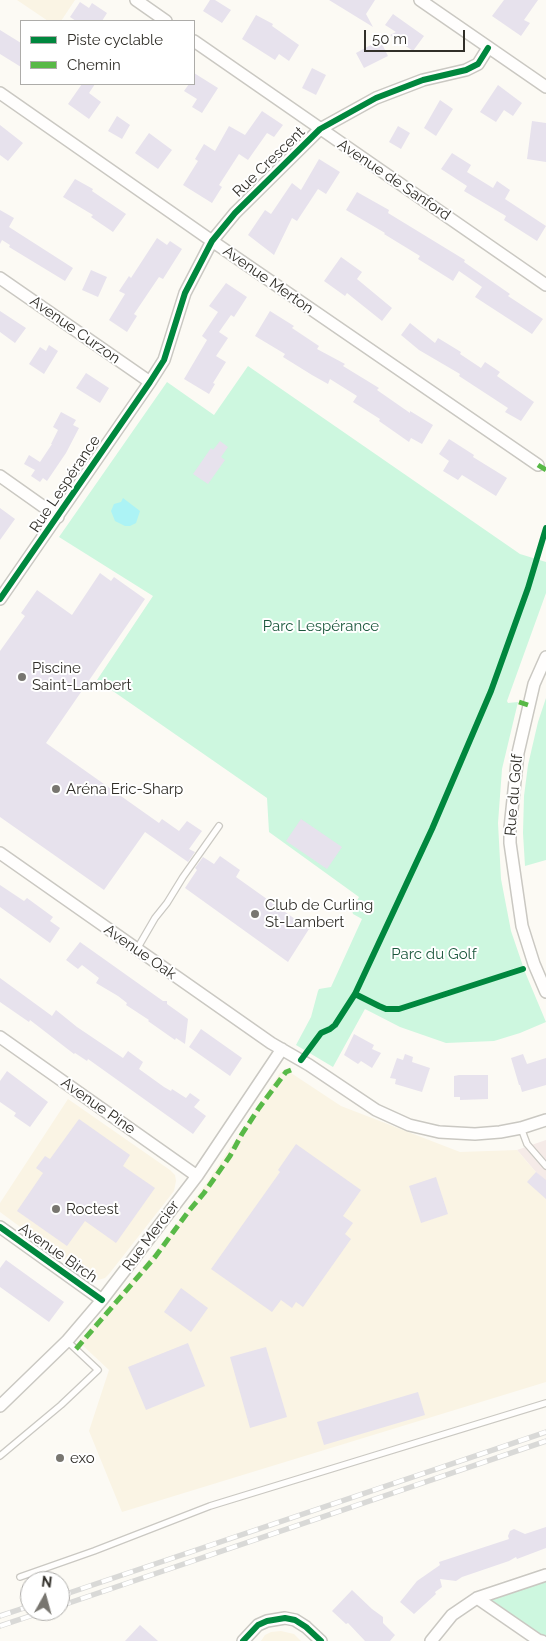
<!DOCTYPE html>
<meta charset="utf-8">
<style>
body{margin:0}
#map{position:relative;width:546px;height:1641px;overflow:hidden;background:#fcfaf4;font-family:Raleway,sans-serif}
canvas{display:block}
.legend{position:absolute;left:20px;top:20px;width:175px;height:65px;box-sizing:border-box;background:#fff;border:1px solid #adaca9;margin:0;padding:6px 9px;list-style:none;font-size:15px;color:#312f29}
.legend li{display:flex;align-items:center;gap:10px;height:25px}
.legend b{width:25px;border:1px solid #adaca9}
.north{position:absolute;left:20px;top:1571px;width:50px;height:50px;box-sizing:border-box;background:#fff;border:1px solid #adaca9;border-radius:50%;rotate:7deg;font-size:14px;font-weight:700;line-height:20px;text-align:center;color:#312f29}
.north::after{content:'';display:block;margin:auto;width:18px;height:22px;background:#787670;clip-path:polygon(50% 0,100% 100%,50% 72%,0 100%)}
.scale{position:absolute;left:364px;top:30px;width:101px;height:22px;box-sizing:border-box;border:2px solid #312f29;border-top:0;padding-left:6px;font-size:15px;line-height:18px;white-space:nowrap;color:#312f29;-webkit-text-stroke:4px #fff;paint-order:stroke}
</style>
<div id="map">
<canvas width="546" height="1641"></canvas>
<ul class="legend">
<li><b style="height:6px;background:#00873e"></b>Piste cyclable</li>
<li><b style="height:6px;background:#58b947"></b>Chemin</li>
</ul>
<div class="north">N</div>
<div class="scale">50 m</div>
</div>
<script>
const c = document.querySelector('canvas').getContext('2d');
c.lineJoin = 'round';
function paint(path, color) { c.fillStyle = color; c.fill(path, 'evenodd'); }
const shape = rows => new Path2D(rows.map(r => 'M' + r).join(''));
function trace(path, color, width, dash) { c.strokeStyle = color; c.lineWidth = width; c.lineCap = dash ? 'butt' : 'round'; c.setLineDash(dash || []); c.stroke(path); }
function label(font, color, halo, rows, align = 'center') {
  c.font = font + ' Raleway,sans-serif'; c.lineWidth = 4; c.setLineDash([]); c.textBaseline = 'middle'; c.strokeStyle = halo; c.fillStyle = color; for (const [text, x, y, turn = 0] of rows) {
    c.save(); c.translate(x, y); c.rotate((+turn || 0) * Math.PI / 180); c.textAlign = isNaN(turn) ? turn : align; if (halo) c.strokeText(text, 0, 0); c.fillText(text, 0, 0); c.restore();
  }
}
paint(shape([
 [546,1140,546,1184,517,1150]
]), '#f5ebe8');
paint(shape([
 [17,0,75,0,61,21,48,21],
 [285,1069,341,1106,460,1152,517,1150,546,1184,546,1382,122,1512,89,1431,109,1370,79,1342,160,1246,208,1181,280,1073],
 [68,1099,170,1170,175,1175,176,1181,174,1191,109,1274,105,1278,98,1280,88,1277,0,1212,0,1203],
 [281,1631,294,1634,301,1641,261,1641,265,1635,271,1632]
]), '#faf4e4');
paint(shape([
 [248,366,520,554,546,562,546,593,507,701,508,703,518,702,502,769,498,823,501,879,511,931,525,972,546,1022,520,1033,494,1041,446,1043,400,1027,365,1009,333,1067,296,1045,311,1017,318,991,319,989,331,987,362,919,353,914,352,910,359,897,269,832,267,798,97,680,153,596,59,537,167,382,214,415],
 [546,698,546,860,525,866,523,833,524,796,528,765,538,722],
 [546,1578,546,1635,538,1635,485,1599]
]), '#cdf7df');
paint(shape([
 [123,498,140,511,136,523,130,526,125,526,115,521,111,511,114,504,121,502]
]), '#acf3f5');
paint(shape([
 [210,0,215,0,231,10,222,23,203,11],
 [329,0,375,0,366,14,373,27],
 [504,0,538,0,524,20,530,23,521,36,492,16],
 [80,2,89,8,92,3,107,13,102,21,76,21,70,17],
 [393,14,424,36,413,51,390,35,396,32,385,25],
 [256,15,273,24,272,26,299,45,289,61,279,54,275,60,242,39],
 [0,30,21,43,21,67,0,54],
 [380,40,388,56,364,68,356,53],
 [312,68,326,75,316,95,302,88],
 [194,73,218,88,202,113,192,107,197,99,184,91,189,84,194,84],
 [82,84,95,84,89,93,101,102,89,119,68,104],
 [498,85,522,103,513,116,504,110,496,122,480,112],
 [440,100,453,109,436,136,424,128],
 [262,111,283,125,274,137,267,133,248,160,239,154,219,185,222,187,212,203,183,185,198,161,195,159,204,144,215,151,229,126,245,135],
 [117,116,130,125,122,139,108,131],
 [532,121,546,123,546,162,527,159],
 [0,125,23,143,8,161,0,155],
 [398,126,410,133,401,149,389,142],
 [149,133,172,150,158,169,135,153],
 [452,153,471,165,467,172,493,188,497,181,510,190,505,199,546,226,537,241,504,220,506,216,464,191,467,186,441,169],
 [319,159,340,172,326,194,318,189,297,221,292,218,274,255,248,235,265,210,271,214,292,183,301,190],
 [75,179,93,189,92,191,126,214,113,232,91,217,93,215,63,197],
 [357,192,389,210,388,213,465,260,464,262,510,294,508,296,543,319,532,334,475,297,482,287,459,271,453,281,418,259,420,256,384,234,385,233,346,210],
 [0,210,14,218,9,227,73,268,65,281,9,247,10,245,2,240,0,244],
 [157,238,167,245,170,241,182,249,163,279,159,277,134,314,137,316,127,332,109,320,125,294,119,291,129,276,131,278],
 [341,257,362,272,357,279,392,308,382,321,347,293,345,296,324,281],
 [91,270,107,277,98,297,82,290],
 [226,283,247,297,234,317,231,315,219,332,228,338,216,356,226,362,213,383,215,384,209,394,184,379,207,340,202,336,218,312,209,306],
 [0,311,26,328,15,343,0,332],
 [270,311,294,326,292,328,319,346,317,349,345,364,343,366,379,388,377,390,410,413,410,411,433,425,422,444,411,438,409,442,379,421,380,419,353,402,357,396,330,379,328,384,312,375,283,357,285,354,255,336],
 [410,323,435,343,438,338,461,352,460,354,481,368,485,362,500,372,497,376,534,402,521,421,505,412,508,408,459,376,460,374,419,350,401,335],
 [49,345,58,351,44,374,29,364,40,347,46,351],
 [86,373,109,388,100,403,76,388],
 [61,412,76,420,73,425,79,428,66,453,47,481,43,478,40,482,31,476,35,470,24,464,29,455,40,462,52,444,51,444,58,430,53,427],
 [449,439,474,455,473,457,507,478,496,496,462,475,458,480,443,471,449,461,439,454],
 [220,441,228,447,221,457,225,460,208,484,193,474,211,448,213,450],
 [0,508,15,519,0,540],
 [100,573,111,581,114,577,145,599,46,743,159,823,162,819,179,831,187,821,202,831,189,849,195,852,188,862,145,832,104,890,0,817,0,651,25,616,21,613,37,590,72,615],
 [301,819,342,847,327,869,286,841],
 [220,856,240,870,236,877,309,929,288,962,185,888,197,870,195,868,203,857,214,864],
 [0,885,24,901,27,898,53,917,50,921,60,928,50,943,0,907],
 [80,942,163,1001,167,1001,167,1004,188,1019,185,1044,176,1038,175,1040,148,1021,149,1020,126,1005,127,1003,118,996,96,983,99,978,82,965,78,969,66,960],
 [0,978,52,1016,56,1010,77,1027,123,1058,128,1051,143,1062,139,1069,164,1087,171,1091,172,1089,186,1098,190,1093,200,1100,194,1107,206,1116,193,1134,88,1059,87,1061,75,1053,74,1054,30,1020,29,1022,0,1002],
 [201,1029,242,1058,230,1076,189,1047],
 [354,1034,374,1045,372,1049,381,1053,372,1068,361,1061,358,1064,344,1055],
 [405,1054,413,1057,412,1062,430,1068,422,1092,395,1084,396,1079,390,1078,397,1058,403,1060],
 [523,1054,527,1064,546,1058,546,1085,522,1092,520,1085,519,1085,511,1058],
 [7,1071,48,1102,30,1127,14,1116,16,1113,0,1102,0,1081],
 [459,1075,488,1075,488,1099,460,1100,460,1097,454,1097,454,1076],
 [79,1119,130,1155,123,1166,155,1188,116,1243,85,1221,67,1246,17,1211,43,1173,36,1168,45,1156,50,1159],
 [296,1144,361,1190,343,1216,353,1223,345,1234,351,1239,303,1307,296,1302,292,1308,281,1300,272,1312,211,1269,280,1172,278,1170],
 [536,1172,546,1180,546,1199,527,1182],
 [436,1177,448,1214,421,1223,409,1186],
 [6,1260,64,1302,49,1322,0,1287,0,1268],
 [181,1288,208,1308,191,1332,164,1312],
 [188,1343,205,1386,146,1410,128,1367],
 [266,1347,287,1417,250,1428,230,1357],
 [418,1392,425,1415,324,1445,317,1422],
 [546,1527,546,1548,517,1559,516,1557,509,1561,462,1577,456,1581,440,1579,442,1587,435,1592,436,1594,414,1614,400,1602,417,1581,440,1565,439,1562,509,1539,508,1536,510,1531,514,1529,525,1534],
 [352,1590,372,1609,383,1617,383,1623,395,1635,390,1641,365,1641,348,1623,346,1624,332,1611],
 [140,1625,158,1641,125,1641]
]), '#e7e2ed');
const service = shape([
 [137,949,155,918,167,903,183,877,219,826],
 [521,1128,527,1144,546,1166],
 [0,1456,61,1405,98,1370,67,1341],
 [20,1577,94,1551,210,1506,546,1403]
]);
const minor = shape([
 [136,0,166,21],
 [420,0,546,87],
 [194,41,546,285],
 [0,93,212,241,538,465],
 [0,278,150,382],
 [0,476,58,517],
 [0,599,150,382,164,360,185,293,212,241,235,213,320,129,376,98,423,80,466,70,478,64,488,48],
 [546,657,534,684,518,753,510,828,510,843,522,926,534,964,546,992],
 [0,853,271,1043,309,1065,376,1110,409,1125,439,1132,475,1134,500,1132,521,1128,546,1120],
 [0,1037,197,1176],
 [0,1227,102,1300],
 [0,1406,67,1341,102,1300,197,1176,282,1049],
 [477,1598,538,1640,542,1641],
 [243,1641,258,1625,267,1621,285,1618,295,1620,306,1627,321,1641],
 [431,1641,452,1615,477,1598,546,1575]
]);
trace(service, '#cac8c2', 8);
trace(minor, '#cac8c2', 14);
trace(service, '#fffefd', 5.5);
trace(minor, '#fffefd', 11);
const rail = shape([
 [60,1596,546,1432],
 [60,1606,546,1441],
 [0,1616,30,1606],
 [0,1626,45,1611]
]);
trace(rail, '#d9d9d7', 5.5);
trace(rail, '#fff', 4, [11]);
trace(shape([
 [538,465,546,470],
 [519,702,528,705],
 [76,1349,155,1257,188,1212,204,1193,230,1156,242,1134,259,1108,286,1072,291,1070]
]), '#58b947', 5, [10, 5]);
trace(shape([
 [0,599,150,382,164,360,185,293,212,241,235,213,320,129,376,98,423,80,466,70,478,64,488,48],
 [355,994,379,1006,386,1009,399,1009,523,969],
 [301,1060,321,1033,330,1029,335,1025,355,994,432,829,491,691,528,588,546,528],
 [0,1227,102,1300],
 [243,1641,258,1625,267,1621,285,1618,295,1620,306,1627,321,1641]
]), '#00873e', 6);
for (const [x, y, r, color] of [
 [22,677,5,"#787670"],
 [56,789,5,"#787670"],
 [255,914,5,"#787670"],
 [56,1209,5,"#787670"],
 [60,1458,5,"#787670"]
]) { const dot = new Path2D(); dot.arc(x, y, r, 0, 2 * Math.PI); c.fillStyle = color; c.fill(dot); trace(dot, '#fff', 2); }
label('15px', '#312f29', '#fff', [
 ["Rue Crescent",269,162,-44],
 ["Avenue de Sanford",394,180,34],
 ["Avenue Merton",268,280,35],
 ["Avenue Curzon",75,330,35],
 ["Rue Lespérance",65,484,-56],
 ["Rue du Golf",514,795,-85],
 ["Avenue Oak",140,952,35],
 ["Avenue Pine",98,1106,35],
 ["Rue Mercier",151,1236,-53],
 ["Avenue Birch",58,1253,35]
]);
label('15px', '#1c583d', '#fff', [
 ["Parc Lespérance",321,626],
 ["Parc du Golf",434,954]
]);
label('15px', '#312f29', '#fff', [
 ["Piscine",32,668],
 ["Saint-Lambert",32,685],
 ["Aréna Eric-Sharp",66,789],
 ["Club de Curling",265,905],
 ["St-Lambert",265,922],
 ["Roctest",66,1209],
 ["exo",70,1458]
], 'left');
</script>
